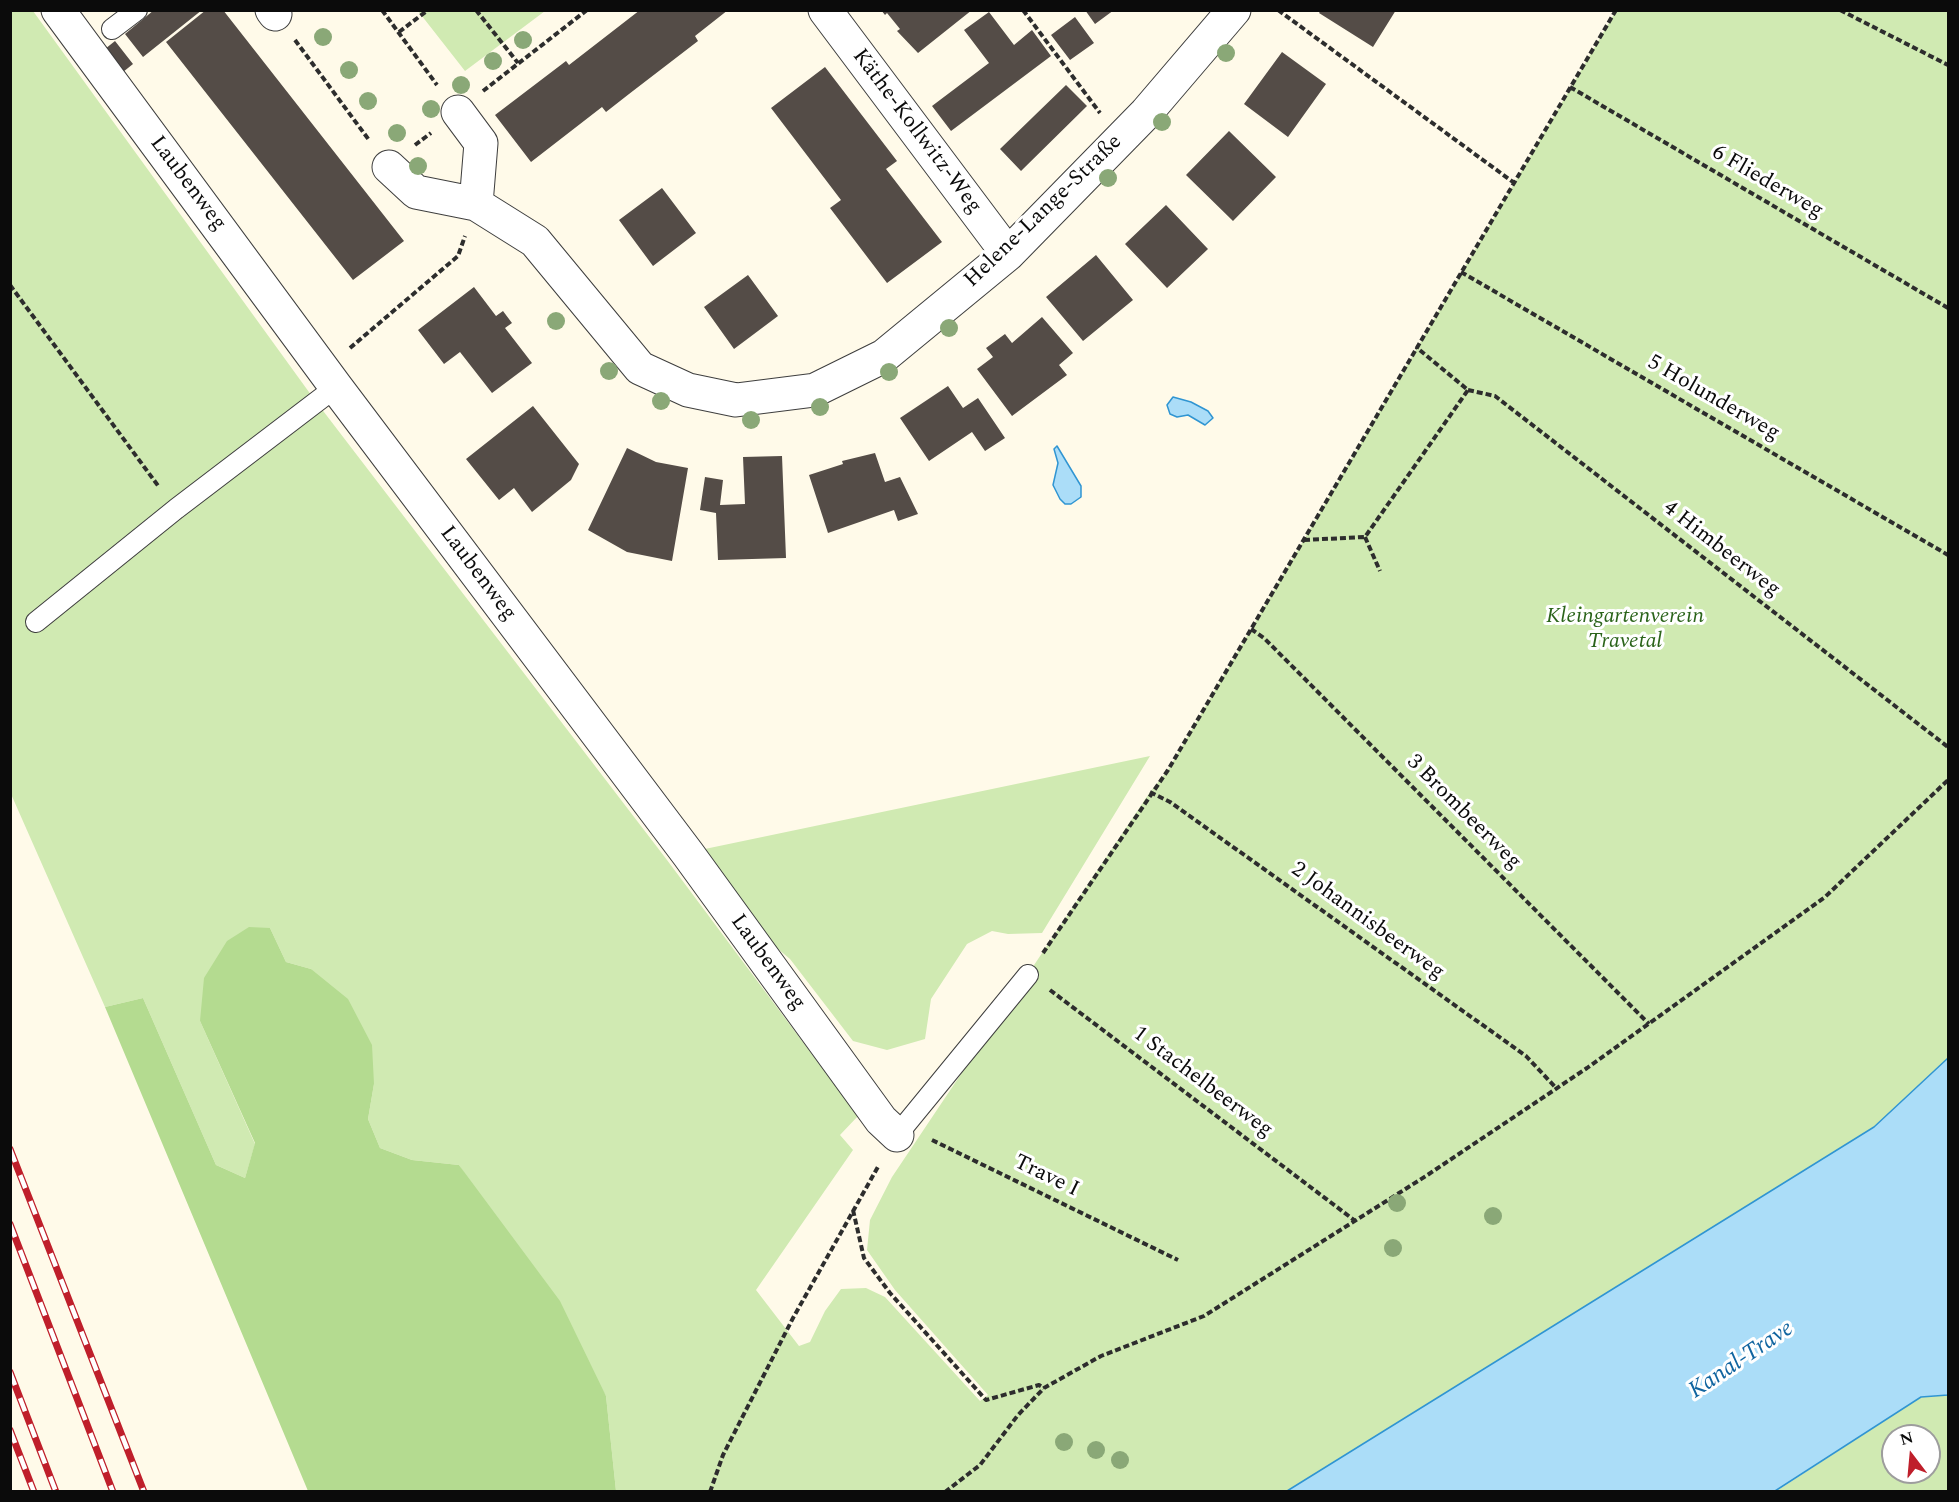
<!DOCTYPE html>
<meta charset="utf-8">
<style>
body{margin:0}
#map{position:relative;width:1959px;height:1502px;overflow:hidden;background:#fffae9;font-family:Spectral,serif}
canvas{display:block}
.frame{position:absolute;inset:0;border:12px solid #0b0b0b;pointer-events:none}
.north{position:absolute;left:1881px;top:1424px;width:60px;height:60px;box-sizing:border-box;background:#fff;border:2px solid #9d9d9d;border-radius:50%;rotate:344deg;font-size:16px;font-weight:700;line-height:24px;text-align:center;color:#0b0b0b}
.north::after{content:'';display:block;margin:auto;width:21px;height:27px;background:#bf1f2b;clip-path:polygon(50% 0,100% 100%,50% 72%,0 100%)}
</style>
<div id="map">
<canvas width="1959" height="1502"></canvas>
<div class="frame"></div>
<div class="north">N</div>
</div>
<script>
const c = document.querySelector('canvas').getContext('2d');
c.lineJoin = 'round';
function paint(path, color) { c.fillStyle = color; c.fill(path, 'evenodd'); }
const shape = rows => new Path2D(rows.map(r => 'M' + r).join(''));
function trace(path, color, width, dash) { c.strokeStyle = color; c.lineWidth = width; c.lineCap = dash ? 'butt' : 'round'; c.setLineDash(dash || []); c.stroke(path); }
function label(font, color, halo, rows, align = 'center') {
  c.font = font + ' Spectral,serif'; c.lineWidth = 6; c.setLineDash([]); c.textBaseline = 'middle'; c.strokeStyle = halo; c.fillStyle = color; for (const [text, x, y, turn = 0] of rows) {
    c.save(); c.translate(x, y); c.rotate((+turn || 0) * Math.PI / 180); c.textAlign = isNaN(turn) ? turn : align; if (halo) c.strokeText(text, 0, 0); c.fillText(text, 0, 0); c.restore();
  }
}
paint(shape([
 [10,11,33,11,314,399,667,860,858,1116,840,1135,853,1150,756,1290,799,1346,810,1342,825,1311,841,1289,866,1288,885,1297,980,1401,988,1395,895,1290,867,1250,870,1220,892,1177,1150,792,1168,770,1616,11,1948,11,1948,1058,1874,1127,1287,1491,616,1491,606,1396,459,1165,412,1160,380,1148,368,1119,374,1084,311,969,286,962,270,928,200,1021,255,1144,245,1178,216,1165,143,998,105,1007,11,794],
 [418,11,545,11,465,71],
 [1150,756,1042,933,1008,934,992,931,967,944,931,999,925,1039,887,1050,853,1041,790,959,760,934,700,850],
 [1948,1395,1948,1491,1775,1492,1921,1397],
 [1893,1436,1929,1436,1929,1472,1893,1472]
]), '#d0eab2');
paint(shape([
 [249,927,270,928,286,962,311,969,348,999,372,1045,374,1084,368,1119,380,1148,412,1160,459,1165,560,1301,606,1396,616,1491,308,1491,105,1007,143,998,216,1165,245,1178,255,1143,200,1021,204,978,227,941]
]), '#b4db90');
const water = shape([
 [1173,397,1191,402,1208,411,1213,418,1205,425,1188,415,1177,417,1170,414,1167,405,1173,397],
 [1057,446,1081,486,1081,497,1071,504,1065,504,1060,499,1053,485,1058,463,1054,449,1057,446],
 [1948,1058,1948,1395,1921,1397,1775,1491,1287,1491,1874,1127,1948,1058]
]);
paint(water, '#abddf8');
trace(water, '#3095d2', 1.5);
paint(shape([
 [154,10,202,10,143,57,125,34],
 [206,10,223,10,404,241,353,280,166,42],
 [640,10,728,10,695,36,698,41,629,94,606,112,602,107,531,162,495,115,566,61,569,65],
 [881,10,972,10,918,53,897,31,900,29,887,13,885,15],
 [1085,10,1114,10,1095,24],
 [1321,10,1396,10,1373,47,1319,13],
 [989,12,1014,45,1032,30,1051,56,951,131,932,106,989,63,964,30],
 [1075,17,1094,43,1070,60,1051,35],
 [115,41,133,64,123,72,105,49],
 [1282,52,1326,84,1288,137,1244,104],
 [825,67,897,161,886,169,942,242,887,283,830,208,841,200,771,108],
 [1066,85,1087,106,1021,171,1000,149],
 [1229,131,1276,177,1233,221,1186,175],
 [662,188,696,233,653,266,619,220],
 [1166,205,1208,249,1167,288,1125,244],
 [1096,255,1133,300,1083,341,1046,297],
 [748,275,778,316,734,349,704,307],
 [474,287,496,316,503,311,512,323,505,328,532,363,492,393,460,352,444,364,418,330],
 [1042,317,1073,353,1059,365,1067,375,1012,416,977,369,993,357,986,348,1005,334,1012,343],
 [948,386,963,408,978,398,1005,438,985,451,972,432,929,461,900,418],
 [533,406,579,464,571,480,532,512,514,488,499,500,466,459],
 [627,448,656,462,688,468,672,561,627,552,588,530],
 [875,453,885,482,900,477,918,514,898,521,894,510,828,533,809,475,843,464,842,461],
 [782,456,786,558,718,560,716,513,700,510,705,477,723,480,720,505,745,504,743,457]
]), '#544c47');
const service = shape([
 [112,29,137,10],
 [36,622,176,509,336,387],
 [897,1135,1028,975]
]);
const minor = shape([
 [58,10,336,387,688,854,881,1120,897,1135],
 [272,10,275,14],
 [825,10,1008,254],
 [458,112,481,143,476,204],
 [389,167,416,192,476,204,535,241,640,368,688,390,736,400,815,390,884,356,1008,254,1146,113,1234,10]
]);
trace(service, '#3e3e3e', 22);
trace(minor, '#3e3e3e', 35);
trace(shape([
 [382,10,437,85],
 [476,10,518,63],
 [1023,10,1100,113],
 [1278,10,1513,182],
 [1840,10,1948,65],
 [399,32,428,10],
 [295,40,369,140],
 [1570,87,1948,308],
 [483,91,587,10],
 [415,145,431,133],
 [1461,272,1948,555],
 [10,285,159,487],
 [350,348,458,256,465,236],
 [1468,390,1495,396,1948,747],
 [1365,537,1380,571],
 [1304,540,1365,537,1468,390,1416,347],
 [1251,629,1264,638,1649,1024],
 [1150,792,1170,802,1526,1056,1557,1089],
 [1043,953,1168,770,1616,10],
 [1050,990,1354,1220],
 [932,1140,1178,1260],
 [853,1210,864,1258,890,1293,986,1400,1039,1385,1044,1388],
 [710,1492,723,1455,793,1318,879,1165],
 [945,1492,980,1465,1018,1415,1044,1388,1101,1356,1204,1316,1426,1176,1587,1068,1825,897,1948,780]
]), '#2d2d2d', 4, [6, 3]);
trace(service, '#fff', 20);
trace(minor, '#fff', 33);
const rail = shape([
 [10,1149,144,1492],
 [10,1224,113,1492],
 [10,1372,56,1492],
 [10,1430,34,1492]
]);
trace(rail, '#bf1f2b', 7);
trace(rail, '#fff', 4.5, [14]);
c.fillStyle = '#8aa877';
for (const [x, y] of [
 [323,37],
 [523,40],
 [1226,53],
 [493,61],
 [349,70],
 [461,85],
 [368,101],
 [431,109],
 [1162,122],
 [397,133],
 [418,166],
 [1108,178],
 [556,321],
 [949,328],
 [609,371],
 [889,372],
 [661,401],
 [820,407],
 [751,420],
 [1397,1203],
 [1493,1216],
 [1393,1248],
 [1064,1442],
 [1096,1450],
 [1120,1460]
]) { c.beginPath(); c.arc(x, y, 9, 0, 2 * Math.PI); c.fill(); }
label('22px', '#0b0b0b', '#fff', [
 ["Käthe-Kollwitz-Weg",916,132,53],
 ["6 Fliederweg",1767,183,30],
 ["Laubenweg",187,184,53],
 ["Helene-Lange-Straße",1044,212,-44],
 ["5 Holunderweg",1713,399,30],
 ["4 Himbeerweg",1721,550,38],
 ["Laubenweg",477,574,53],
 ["3 Brombeerweg",1463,813,45],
 ["2 Johannisbeerweg",1367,922,36],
 ["Laubenweg",767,963,54],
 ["1 Stachelbeerweg",1202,1083,37],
 ["Trave I",1046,1177,26]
]);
label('italic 22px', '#2b641a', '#fff', [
 ["Kleingartenverein",1625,618],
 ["Travetal",1625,643]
]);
label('italic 24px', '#1165a0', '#fff', [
 ["Kanal-Trave",1742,1361,-34]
]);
</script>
